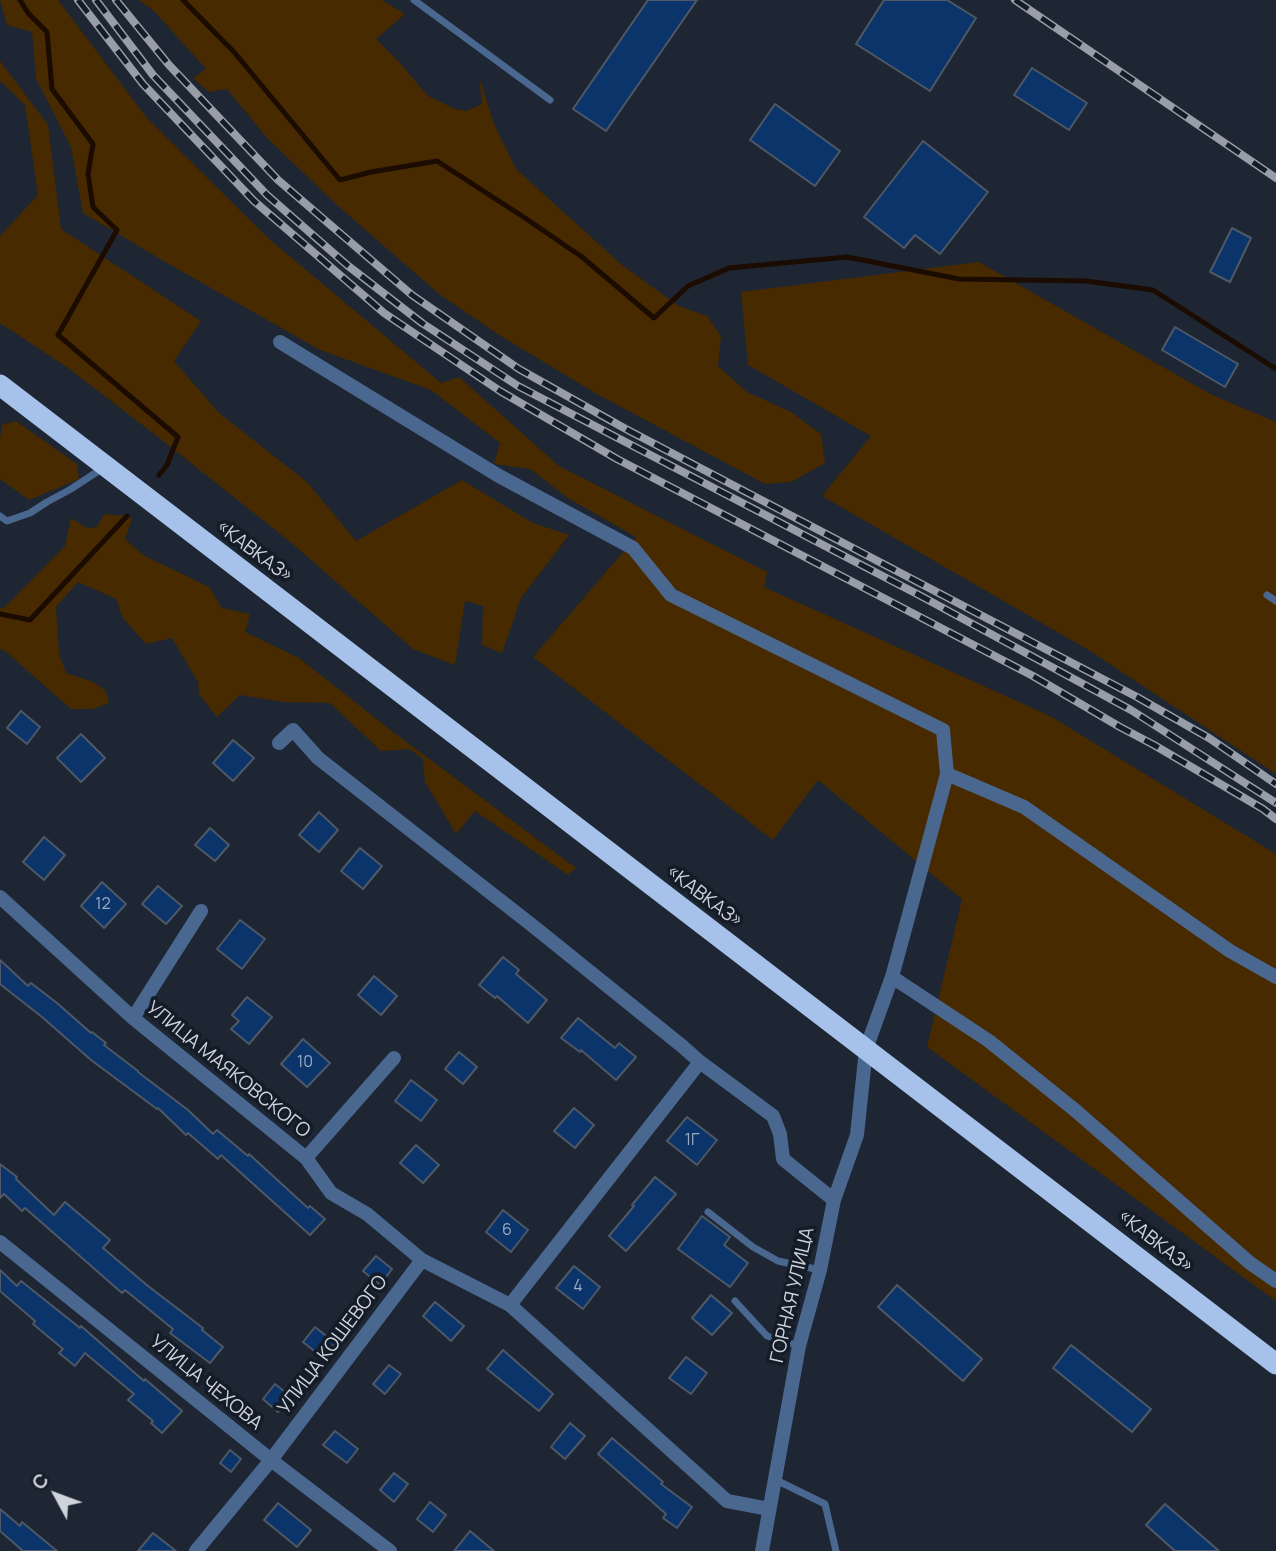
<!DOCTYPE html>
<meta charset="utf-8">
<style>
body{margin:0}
#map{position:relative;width:1276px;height:1551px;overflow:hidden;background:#1d2632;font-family:Manrope,sans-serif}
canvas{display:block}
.north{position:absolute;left:21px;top:1460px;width:70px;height:70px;-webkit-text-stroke:5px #141c28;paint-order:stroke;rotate:311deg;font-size:19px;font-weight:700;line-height:28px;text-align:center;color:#ced3dc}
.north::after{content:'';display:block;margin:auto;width:24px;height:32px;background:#ced3dc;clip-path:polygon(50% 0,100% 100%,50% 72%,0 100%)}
</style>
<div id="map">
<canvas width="1276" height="1551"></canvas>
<div class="north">С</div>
</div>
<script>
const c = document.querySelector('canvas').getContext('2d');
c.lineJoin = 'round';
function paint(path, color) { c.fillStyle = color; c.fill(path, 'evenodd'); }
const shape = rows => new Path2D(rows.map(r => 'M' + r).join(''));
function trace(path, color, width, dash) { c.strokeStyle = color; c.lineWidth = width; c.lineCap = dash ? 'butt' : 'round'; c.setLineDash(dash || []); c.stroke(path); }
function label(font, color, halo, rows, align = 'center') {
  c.font = font + ' Manrope,sans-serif'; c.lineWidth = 7; c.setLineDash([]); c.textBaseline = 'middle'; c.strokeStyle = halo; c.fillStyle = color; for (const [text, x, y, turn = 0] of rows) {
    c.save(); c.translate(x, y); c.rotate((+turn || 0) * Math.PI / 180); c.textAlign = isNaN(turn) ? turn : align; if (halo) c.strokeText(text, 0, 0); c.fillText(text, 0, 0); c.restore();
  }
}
paint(shape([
 [0,0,58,0,146,117,268,238,441,383,459,377,559,466,767,572,764,587,1050,716,1276,854,1276,1301,927,1047,962,899,818,780,773,840,533,657,636,537,568,498,530,469,494,464,500,443,431,390,320,350,167,263,83,213,71,147,36,79,32,32,7,25],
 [139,0,382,0,405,14,376,39,399,62,428,96,455,109,467,111,482,104,479,77,494,124,516,169,622,265,679,306,707,316,721,336,718,366,747,392,791,412,821,434,825,463,791,482,765,484,595,393,499,335,439,294,338,206,267,138,227,89,209,92,193,78,206,69,155,12],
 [0,61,48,125,61,229,201,321,174,361,219,413,307,482,356,541,462,480,533,523,569,535,521,598,502,653,482,645,483,606,465,601,455,665,413,649,288,540,158,437,68,368,0,323,0,236,38,195,25,105,0,81],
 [979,262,1212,395,1276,422,1276,774,1090,651,822,496,871,436,748,365,741,292],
 [16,421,77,464,79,479,29,500,0,479,0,438,2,425],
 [104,514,127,516,132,519,125,539,143,555,209,587,222,608,250,614,245,632,299,658,393,732,576,868,568,875,475,811,456,834,425,782,423,759,409,749,381,751,330,703,283,702,240,695,217,717,199,694,198,682,172,638,146,644,123,618,116,599,78,582,56,607,59,654,66,673,93,682,105,690,109,703,93,709,71,709,5,651,0,649,0,608,4,608,65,546,71,518,87,528,97,527]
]), '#472a00');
trace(shape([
 [20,0,28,13,47,32,52,89,93,144,88,174,93,207,117,230,58,335,178,437,167,465,159,475],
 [183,0,234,52,340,180,371,172,437,161,525,218,582,257,654,318,688,286,729,268,847,257,959,279,1086,281,1153,290,1276,369],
 [0,614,30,620,127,516]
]), '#1b0b00', 5);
const building = shape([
 [648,0,697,0,606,131,573,109,648,0],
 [884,0,947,0,976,18,930,91,856,44,884,0],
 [1032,68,1087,103,1069,130,1014,95,1032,68],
 [775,104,840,151,815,186,750,140,775,104],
 [923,141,988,192,940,254,915,235,904,248,864,217,923,141],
 [1232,228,1251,238,1230,282,1210,272,1232,228],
 [1175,327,1238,364,1225,387,1162,350,1175,327],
 [21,711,40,727,27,744,7,728,21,711],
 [81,734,105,758,81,782,57,758,81,734],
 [233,740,254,758,233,781,213,763,233,740],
 [319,812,338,830,319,852,299,835,319,812],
 [210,828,229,845,215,861,195,845,210,828],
 [44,837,65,855,44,880,23,862,44,837],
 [360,848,382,866,363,889,341,871,360,848],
 [102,882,126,904,104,928,81,906,102,882],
 [158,886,182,906,166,924,142,904,158,886],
 [240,920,265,939,242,969,217,949,240,920],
 [503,957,519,970,516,974,547,1000,528,1023,497,996,495,998,479,985,503,957],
 [0,960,28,986,31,983,57,1003,91,1033,92,1032,106,1043,104,1045,138,1071,138,1072,188,1110,213,1134,217,1130,248,1156,249,1154,308,1208,310,1206,325,1219,310,1235,221,1155,218,1159,188,1133,186,1135,158,1108,157,1109,91,1060,42,1017,0,984,0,960],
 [374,976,397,996,381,1015,358,995,374,976],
 [247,997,272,1017,249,1044,231,1029,239,1021,232,1015,247,997],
 [578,1018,615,1048,619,1043,636,1057,616,1080,581,1050,580,1052,561,1038,578,1018],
 [303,1039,330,1063,307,1087,281,1064,303,1039],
 [459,1052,477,1067,463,1084,445,1069,459,1052],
 [411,1080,437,1100,421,1121,395,1101,411,1080],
 [574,1108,594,1125,575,1148,554,1131,574,1108],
 [687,1117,717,1140,697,1165,667,1141,687,1117],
 [416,1145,439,1165,423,1183,400,1163,416,1145],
 [0,1164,17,1177,16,1179,54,1215,65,1202,110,1240,103,1248,148,1286,203,1328,202,1330,223,1347,210,1363,170,1333,173,1329,125,1290,122,1293,25,1208,22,1211,4,1194,0,1198,0,1164],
 [655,1177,676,1194,626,1251,609,1236,634,1206,632,1205,655,1177],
 [503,1210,528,1230,511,1252,486,1232,503,1210],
 [702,1216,730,1237,724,1245,748,1263,730,1287,678,1249,702,1216],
 [376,1256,392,1269,380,1285,363,1271,376,1256],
 [574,1266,600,1287,583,1309,556,1288,574,1266],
 [0,1270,17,1286,21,1281,80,1328,81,1326,144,1381,145,1379,182,1411,162,1433,151,1423,153,1421,128,1400,134,1394,85,1353,75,1366,59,1353,63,1349,33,1324,35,1321,0,1291,0,1270],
 [897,1285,982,1359,963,1381,878,1307,897,1285],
 [711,1295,732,1313,712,1335,692,1318,711,1295],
 [435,1302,464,1326,451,1341,423,1316,435,1302],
 [315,1327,335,1343,323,1358,303,1342,315,1327],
 [1071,1345,1151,1409,1132,1432,1053,1368,1071,1345],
 [503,1350,553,1394,539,1411,487,1369,503,1350],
 [686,1357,707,1373,691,1394,669,1378,686,1357],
 [389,1365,401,1374,385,1394,373,1384,389,1365],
 [275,1384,291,1397,278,1412,263,1399,275,1384],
 [570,1423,585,1436,565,1459,551,1447,570,1423],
 [335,1431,358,1449,347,1463,323,1445,335,1431],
 [612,1438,663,1482,661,1484,692,1507,677,1528,663,1518,666,1514,598,1454,612,1438],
 [230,1450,241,1459,231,1472,220,1463,230,1450],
 [394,1473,408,1484,394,1502,380,1490,394,1473],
 [430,1502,446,1515,433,1532,417,1519,430,1502],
 [278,1503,311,1530,297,1547,264,1520,278,1503],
 [1165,1504,1219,1551,1175,1551,1146,1525,1165,1504],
 [0,1509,20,1526,22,1522,57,1551,23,1551,0,1531,0,1509],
 [470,1531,494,1551,454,1551,470,1531],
 [153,1533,176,1551,138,1551,153,1533]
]);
paint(building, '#0a346a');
trace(building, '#4e5866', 2);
trace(shape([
 [414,0,550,100],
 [0,516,7,521,30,513,47,502,71,489,103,468],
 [1267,595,1276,601],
 [708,1212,753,1247,778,1261,820,1270],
 [735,1301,767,1336,799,1346],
 [776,1480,825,1504,836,1551]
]), '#4a6790', 7);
trace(shape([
 [280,342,499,476,633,548,671,595,943,730,947,774,892,977,866,1049,857,1135,834,1200,820,1270,799,1346,762,1551],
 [279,743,293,730,318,758,533,926,682,1046,700,1062,773,1116,780,1134,783,1159,834,1200],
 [947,774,1024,807,1230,951,1276,977],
 [0,897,133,1018,306,1158,331,1193,367,1214,422,1260,510,1305,727,1501,769,1509],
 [892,977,989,1041,1076,1111,1250,1263,1276,1281],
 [133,1018,201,911],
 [306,1158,394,1058],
 [0,1242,271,1460,390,1551],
 [510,1305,700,1062],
 [196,1551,271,1460,422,1260]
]), '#4a6790', 14);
trace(shape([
 [0,385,1276,1364]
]), '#a6c2eb', 21);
const rail = shape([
 [78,0,143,84,254,201,384,313,500,391,617,459,1033,676,1120,727,1154,745,1263,809,1276,819],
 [96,0,153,75,267,195,347,265,422,323,518,386,919,595,1131,710,1276,803],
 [116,0,169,65,278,180,412,295,519,369,624,428,1137,697,1209,738,1276,784],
 [1015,0,1276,178]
]);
trace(rail, '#989ea8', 8);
trace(rail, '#141c28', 5, [16]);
label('16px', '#9dabc0', null, [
 ["12",103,905],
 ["10",305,1063],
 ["1Г",692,1141],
 ["6",507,1231],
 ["4",578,1287]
]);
label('19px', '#ced3dc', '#141c28', [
 ["«КАВКАЗ»",254,552,37],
 ["«КАВКАЗ»",704,897,37],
 ["УЛИЦА МАЯКОВСКОГО",228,1070,39],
 ["«КАВКАЗ»",1155,1242,38],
 ["ГОРНАЯ УЛИЦА",793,1295,-77],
 ["УЛИЦА КОШЕВОГО",333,1345,-53],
 ["УЛИЦА ЧЕХОВА",206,1383,39]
]);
</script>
